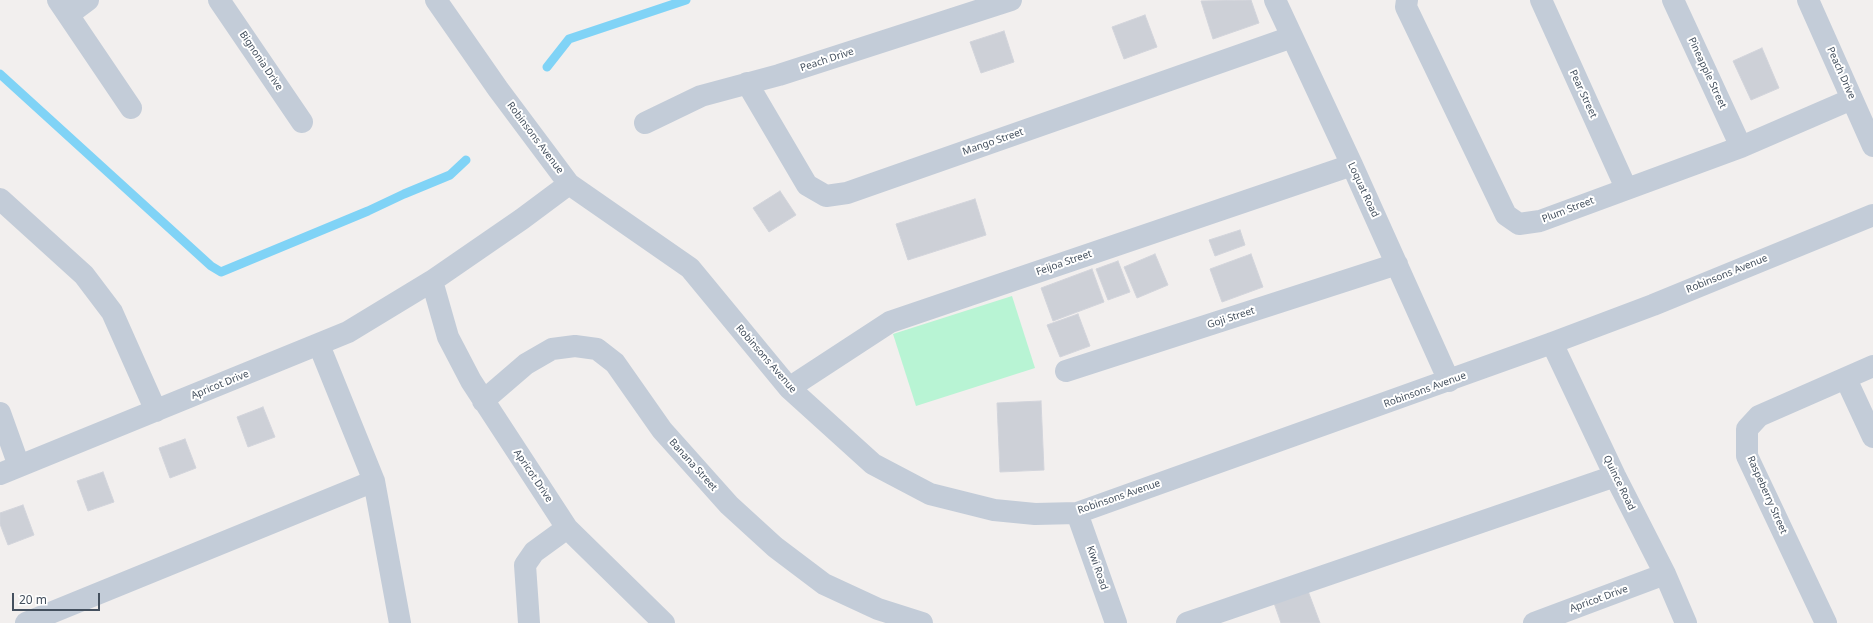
<!DOCTYPE html>
<style>
body{margin:0}
#map{position:relative;width:1873px;height:623px;overflow:hidden;background:#f2efee;font-family:"Noto Sans",sans-serif}
canvas{display:block}
.scale{position:absolute;left:12px;top:593px;width:88px;height:18px;box-sizing:border-box;border:2px solid #44505e;border-top:0;padding-left:5px;font-size:12px;line-height:14px;white-space:nowrap;color:#44505e;-webkit-text-stroke:3px #fff;paint-order:stroke}
</style>
<div id="map">
<canvas width="1873" height="623"></canvas>
<div class="scale">20 m</div>
</div>
<script>
const c = document.querySelector('canvas').getContext('2d');
c.lineJoin = 'round';
function paint(path, color) { c.fillStyle = color; c.fill(path, 'evenodd'); }
const shape = rows => new Path2D(rows.map(r => 'M' + r).join(''));
function trace(path, color, width, dash) { c.strokeStyle = color; c.lineWidth = width; c.lineCap = dash ? 'butt' : 'round'; c.setLineDash(dash || []); c.stroke(path); }
function label(font, color, halo, rows, align = 'center') {
  c.font = font + ' "Noto Sans",sans-serif'; c.lineWidth = 4; c.setLineDash([]); c.textBaseline = 'middle'; c.strokeStyle = halo; c.fillStyle = color; for (const [text, x, y, turn = 0] of rows) {
    c.save(); c.translate(x, y); c.rotate((+turn || 0) * Math.PI / 180); c.textAlign = isNaN(turn) ? turn : align; if (halo) c.strokeText(text, 0, 0); c.fillText(text, 0, 0); c.restore();
  }
}
paint(shape([
 [1012,296,1035,368,916,406,893,334]
]), '#b8f4d4');
trace(shape([
 [547,67,569,39,686,0],
 [0,74,211,266,221,272,368,211,404,194,450,175,466,160]
]), '#80d3f6', 9);
const building = shape([
 [1251,0,1259,23,1213,39,1201,1,1251,0],
 [1145,15,1157,47,1124,59,1112,27,1145,15],
 [1004,31,1014,62,981,73,970,42,1004,31],
 [1762,48,1779,88,1751,100,1733,61,1762,48],
 [780,191,796,215,769,232,753,208,780,191],
 [975,199,986,235,908,260,896,224,975,199],
 [1240,230,1245,245,1215,256,1209,240,1240,230],
 [1155,254,1168,285,1137,298,1124,267,1155,254],
 [1251,254,1263,287,1222,302,1210,269,1251,254],
 [1118,261,1130,292,1108,300,1096,269,1118,261],
 [1092,269,1104,302,1053,321,1041,288,1092,269],
 [1078,314,1090,346,1060,357,1047,325,1078,314],
 [1041,401,1044,470,1000,472,997,403,1041,401],
 [263,407,275,437,248,447,237,417,263,407],
 [185,439,196,468,170,478,159,448,185,439],
 [103,472,114,502,88,511,77,481,103,472],
 [23,505,34,535,8,545,0,524,0,513,23,505],
 [1308,591,1320,623,1281,623,1274,603,1308,591]
]);
paint(building, '#cdd0d7');
trace(building, '#d2d4db', 1);
trace(shape([
 [58,0,131,108],
 [219,0,302,122],
 [436,0,498,89,569,184,690,268,789,388,873,464,930,494,994,510,1035,514,1077,513,1552,343,1653,305,1873,215],
 [1275,0,1352,165,1449,381],
 [1407,0,1406,7,1506,215,1519,224,1540,221,1741,147,1852,99],
 [1541,0,1626,188],
 [1673,0,1741,147],
 [1808,0,1873,146],
 [68,15,88,0],
 [747,83,807,185,826,196,847,193,1292,37],
 [645,123,701,96,779,75,1011,0],
 [0,199,84,275,112,312,156,411],
 [432,281,448,337,471,381,567,528,664,623],
 [1552,343,1615,476,1665,574,1686,623],
 [319,345,374,481,400,623],
 [1066,371,1397,264],
 [1846,379,1873,437],
 [789,388,890,322,1352,165],
 [483,401,526,364,552,349,575,346,597,349,615,363,662,430,729,505,775,547,824,584,878,609,922,623],
 [0,413,19,466],
 [0,474,348,332,432,281,522,219,569,184],
 [1077,513,1116,623],
 [26,623,374,481],
 [529,623,525,565,534,552,567,528],
 [1187,623,1615,476],
 [1534,623,1665,574],
 [1826,623,1747,456,1747,429,1759,416,1873,366]
]), '#c3ccd8', 22);
label('10px', '#44505e', '#fff', [
 ["Peach Drive",827,60,-18],
 ["Bignonia Drive",261,61,56],
 ["Pineapple Street",1707,73,65],
 ["Peach Drive",1841,73,66],
 ["Pear Street",1583,94,65],
 ["Robinsons Avenue",535,138,53],
 ["Mango Street",993,142,-19],
 ["Loquat Road",1363,190,65],
 ["Plum Street",1568,210,-21],
 ["Feijoa Street",1064,263,-19],
 ["Robinsons Avenue",1727,274,-22],
 ["Goji Street",1231,318,-18],
 ["Robinsons Avenue",766,359,49],
 ["Apricot Drive",220,385,-22],
 ["Robinsons Avenue",1425,390,-20],
 ["Banana Street",693,465,48],
 ["Apricot Drive",533,476,56],
 ["Quince Road",1619,483,64],
 ["Raspeberry Street",1767,495,66],
 ["Robinsons Avenue",1119,497,-19],
 ["Kiwi Road",1097,568,71],
 ["Apricot Drive",1599,599,-20]
]);
</script>
